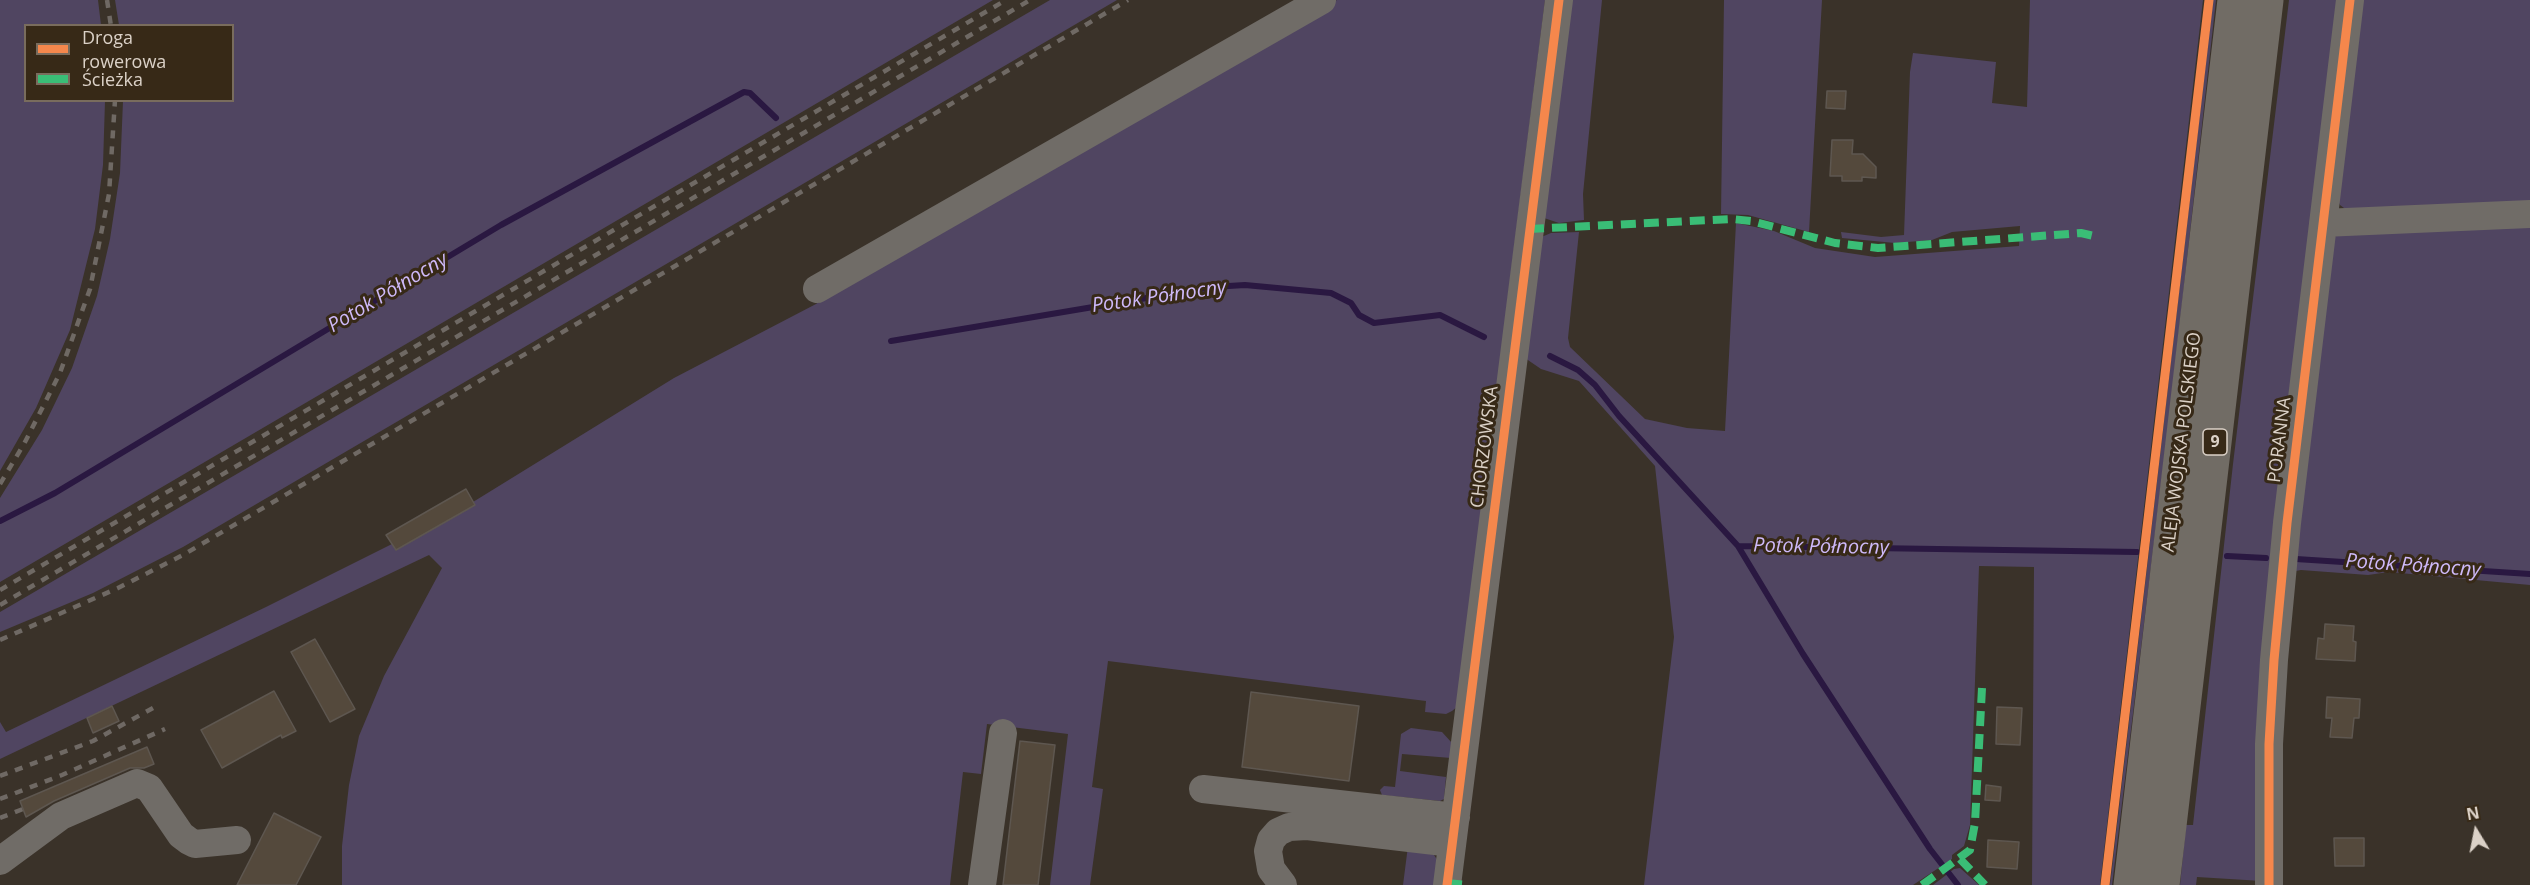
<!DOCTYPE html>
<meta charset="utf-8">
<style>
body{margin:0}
#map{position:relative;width:2530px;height:885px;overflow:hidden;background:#3a3229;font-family:"Open Sans",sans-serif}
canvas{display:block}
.legend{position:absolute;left:24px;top:24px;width:210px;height:78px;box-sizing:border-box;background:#372917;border:2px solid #796c5d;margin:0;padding:8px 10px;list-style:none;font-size:18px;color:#dbd1c7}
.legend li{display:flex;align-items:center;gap:12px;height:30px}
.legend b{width:30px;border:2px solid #796c5d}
.north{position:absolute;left:2446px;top:801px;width:60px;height:60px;-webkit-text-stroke:4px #372917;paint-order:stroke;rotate:350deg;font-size:16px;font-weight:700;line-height:24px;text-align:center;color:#dbd1c7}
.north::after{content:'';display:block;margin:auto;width:21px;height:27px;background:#dbd1c7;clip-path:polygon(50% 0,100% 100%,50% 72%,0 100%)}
</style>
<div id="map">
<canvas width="2530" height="885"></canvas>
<ul class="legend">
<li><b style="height:8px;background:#f5874c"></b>Droga rowerowa</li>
<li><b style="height:8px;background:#3abd76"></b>Ścieżka</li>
</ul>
<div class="north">N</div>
</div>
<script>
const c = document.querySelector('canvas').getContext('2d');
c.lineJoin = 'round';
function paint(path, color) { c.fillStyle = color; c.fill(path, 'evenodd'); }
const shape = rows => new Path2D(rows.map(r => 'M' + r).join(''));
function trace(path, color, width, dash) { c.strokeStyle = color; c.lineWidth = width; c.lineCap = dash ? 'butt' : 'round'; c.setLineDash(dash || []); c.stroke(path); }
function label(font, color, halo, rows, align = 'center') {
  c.font = font + ' "Open Sans",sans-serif'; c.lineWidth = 6; c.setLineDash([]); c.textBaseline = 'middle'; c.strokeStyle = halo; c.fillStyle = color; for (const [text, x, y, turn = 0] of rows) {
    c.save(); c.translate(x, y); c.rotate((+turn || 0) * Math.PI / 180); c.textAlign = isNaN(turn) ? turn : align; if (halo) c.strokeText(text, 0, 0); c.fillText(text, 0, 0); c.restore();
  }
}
paint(shape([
 [0,0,98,0,101,25,26,26,26,100,105,101,103,165,95,229,70,330,36,408,0,471],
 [115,0,993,0,0,582,0,498,42,430,72,368,97,296,110,239,120,173,123,101,232,100,232,26,119,25],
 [1050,0,1117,0,183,547,93,593,0,632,0,612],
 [1337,0,1545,0,1457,707,1452,711,1446,714,1425,712,1426,701,1108,661,1092,787,1103,789,1090,885,1050,885,1068,734,987,724,981,774,963,772,950,885,342,885,342,846,349,785,359,736,384,676,442,568,429,555,0,759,0,722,6,732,266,607,392,544,396,550,475,505,473,502,674,378,816,304,854,277],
 [1568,0,1602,0,1583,194,1584,220,1559,223,1544,218],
 [1724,0,1822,0,1809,232,1748,215,1721,214],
 [2030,0,2203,0,2100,885,2032,885,2034,567,1979,566,1970,825,1964,846,1952,855,1952,859,1913,885,1644,885,1674,637,1655,466,1579,381,1541,369,1522,356,1539,238,1551,233,1579,232,1568,338,1570,347,1645,419,1687,428,1725,431,1736,223,1774,231,1815,248,1875,257,2019,246,2020,226,1952,232,1932,240,1895,243,1842,238,1841,232,1881,237,1904,235,1910,72,1913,53,1996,62,1992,103,2027,107],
 [2213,0,2216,0,2170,411,2112,885,2110,885],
 [2289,0,2341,0,2262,881,2197,877,2196,885,2180,885,2186,825,2193,825,2233,464],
 [2358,0,2530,0,2530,206,2348,211,2340,205,2336,196],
 [2530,227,2530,585,2389,572,2368,575,2301,570,2290,572,2329,245,2337,234],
 [1411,728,1442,732,1452,743,1451,758,1402,754,1400,771,1446,777,1444,799,1440,801,1382,795,1380,790,1384,786,1395,787,1401,734],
 [1408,846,1434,855,1438,861,1437,885,1403,885],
 [1960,868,1979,885,1933,885,1954,869]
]), '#504561');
trace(shape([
 [891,341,1212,287,1245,285,1331,293,1351,303,1359,315,1374,323,1440,315,1484,337],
 [1550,356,1578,370,1595,385,1619,416,1738,546,2137,552],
 [0,521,55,493,501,225,744,92,750,93,776,118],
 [1738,546,1803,654,1930,849,1958,885],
 [2227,556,2266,558],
 [2296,559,2530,574]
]), '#2a1841', 6);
const building = shape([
 [1827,91,1846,91,1845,109,1826,108,1827,91],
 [1832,140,1853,140,1852,154,1863,154,1876,167,1876,178,1862,177,1862,181,1842,181,1842,176,1830,176,1832,140],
 [466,489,475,505,396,550,386,535,466,489],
 [2325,624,2354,626,2353,641,2356,642,2355,661,2316,659,2318,638,2324,639,2325,624],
 [315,639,355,709,330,722,291,652,315,639],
 [274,691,296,731,282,738,281,735,222,768,201,730,274,691],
 [1251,692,1359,706,1349,781,1242,767,1251,692],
 [2327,697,2360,699,2359,718,2354,718,2352,738,2330,737,2332,718,2326,718,2327,697],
 [112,706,119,721,93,733,87,718,112,706],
 [1997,707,2022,708,2020,745,1996,744,1997,707],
 [1020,741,1055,745,1038,885,1003,885,1020,741],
 [147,747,154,764,144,768,130,768,54,801,26,817,20,801,147,747],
 [1986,785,2001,787,2000,801,1985,800,1986,785],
 [274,813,321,837,296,885,237,885,274,813],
 [2334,838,2364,838,2364,866,2335,866,2334,838],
 [1988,840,2019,842,2017,869,1987,867,1988,840]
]);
paint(building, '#54493c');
trace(building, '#5e5750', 1.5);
trace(shape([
 [2323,223,2530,214],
 [817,289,1322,0],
 [1203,789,1456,817],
 [0,861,61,816,137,783,149,788,181,835,189,841,195,844,237,840],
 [982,885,1003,733],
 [1283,885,1271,869,1268,851,1271,840,1278,832,1289,827,1307,826,1452,843],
 [1447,885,1559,0],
 [2269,885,2269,744,2274,660,2287,523,2350,0]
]), '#706c67', 28);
trace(shape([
 [2130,885,2234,0],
 [2163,885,2267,0]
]), '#716c65', 33);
trace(shape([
 [107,0,111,26],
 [0,484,24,444,60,373,90,289,109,194,115,100],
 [0,590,1006,0],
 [0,605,1030,0],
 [0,640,118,588,183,555,1128,0],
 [0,776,93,741,153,708],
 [0,799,62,775,165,729],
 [0,818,23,809]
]), '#6f6964', 4.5, [8, 8]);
trace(shape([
 [1529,229,1732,219,1751,221,1835,243,1878,248,2081,233,2098,237],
 [1960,859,1985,885],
 [1447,883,1466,885],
 [1922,885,1970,850,1975,823,1982,688]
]), '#3abd76', 8, [15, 8]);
trace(shape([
 [1447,885,1559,0],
 [2105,885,2209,0],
 [2269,885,2269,744,2274,660,2287,523,2350,0]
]), '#f5874c', 9);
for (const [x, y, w] of [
 [2215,442,24]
]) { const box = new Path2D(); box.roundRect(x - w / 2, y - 13, w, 26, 4.5); c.fillStyle = '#372917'; c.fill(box); trace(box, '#dbd1c7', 1.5); }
label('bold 16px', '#dbd1c7', null, [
 ["9",2215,442]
]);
label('18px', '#dbd1c7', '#372917', [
 ["PORANNA",2280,440,-83],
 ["ALEJA WOJSKA POLSKIEGO",2182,442,-83],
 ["CHORZOWSKA",1485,447,-83]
]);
label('italic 20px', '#ceb9f9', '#372917', [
 ["Potok Północny",388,293,-31],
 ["Potok Północny",1159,297,-8],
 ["Potok Północny",1821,547,1],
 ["Potok Północny",2413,566,4]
]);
</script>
